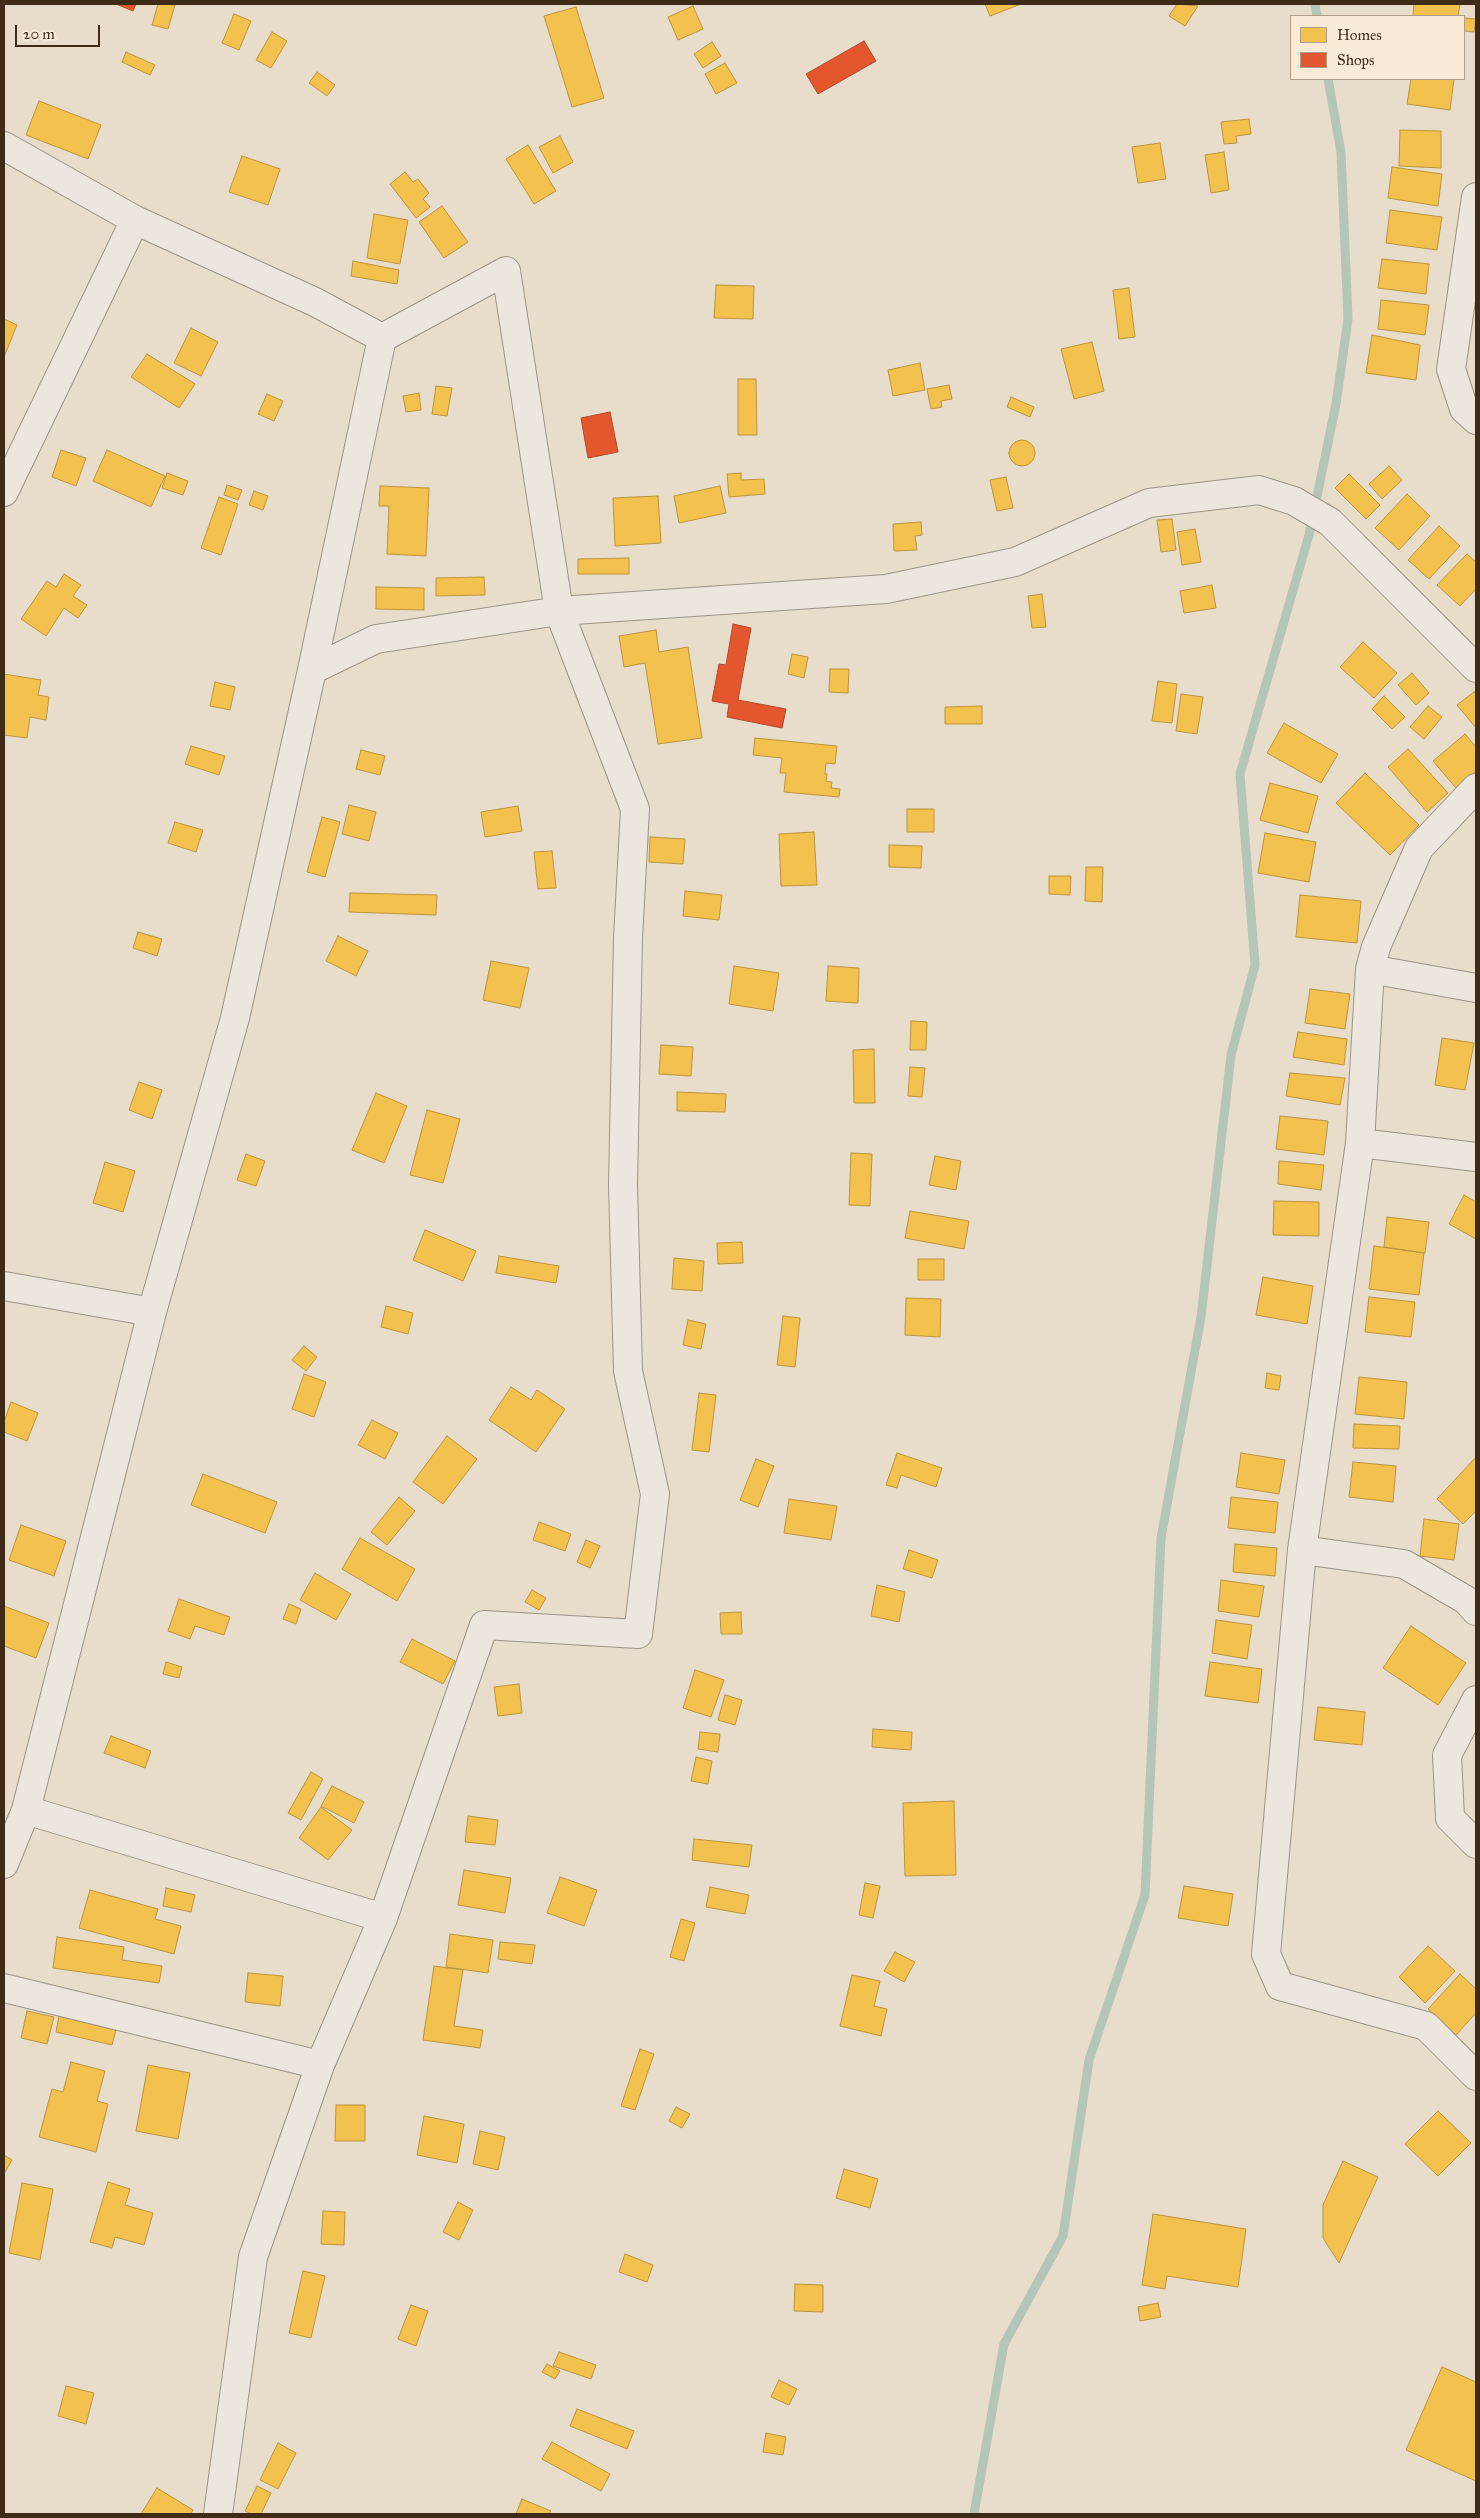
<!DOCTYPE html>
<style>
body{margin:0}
#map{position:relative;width:1480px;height:2518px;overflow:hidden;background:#e8dccb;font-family:"IM FELL Great Primer",serif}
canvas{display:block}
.frame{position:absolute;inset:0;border:5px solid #3f2c16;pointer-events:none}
.legend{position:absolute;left:1290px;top:15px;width:175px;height:65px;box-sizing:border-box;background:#f8ead5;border:1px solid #ae9e89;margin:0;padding:6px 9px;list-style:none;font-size:15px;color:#3f2c16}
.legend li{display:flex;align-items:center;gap:10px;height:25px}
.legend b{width:25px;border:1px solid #ae9e89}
.scale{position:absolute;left:15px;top:25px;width:85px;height:22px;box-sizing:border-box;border:2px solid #3f2c16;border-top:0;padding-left:6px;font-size:15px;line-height:18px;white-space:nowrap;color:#3f2c16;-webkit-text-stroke:4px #f8ead5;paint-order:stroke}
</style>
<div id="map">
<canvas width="1480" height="2518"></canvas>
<div class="frame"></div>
<ul class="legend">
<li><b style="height:14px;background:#f2c14e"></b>Homes</li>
<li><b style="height:14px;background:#e4572e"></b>Shops</li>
</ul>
<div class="scale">20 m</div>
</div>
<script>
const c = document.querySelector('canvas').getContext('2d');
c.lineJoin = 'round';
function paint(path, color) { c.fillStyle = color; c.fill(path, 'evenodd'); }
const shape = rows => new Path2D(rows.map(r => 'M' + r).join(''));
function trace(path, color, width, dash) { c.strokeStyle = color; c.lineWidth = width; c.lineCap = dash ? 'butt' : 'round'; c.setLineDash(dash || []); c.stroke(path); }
const homes = shape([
 [158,4,175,5,168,29,152,25,158,4],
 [985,4,1021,4,990,16,985,4],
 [1177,4,1198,6,1185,26,1169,16,1177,4],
 [1414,4,1460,4,1458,16,1413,16,1414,4],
 [693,6,703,29,678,40,668,17,693,6],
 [576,7,604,98,572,107,544,16,576,7],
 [234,14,251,21,239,50,222,43,234,14],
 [1464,18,1476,19,1474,32,1464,31,1464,18],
 [272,32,287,41,271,68,256,60,272,32],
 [712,42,721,56,703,68,694,54,712,42],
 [126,52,155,65,150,75,122,62,126,52],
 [725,63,737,83,716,94,705,74,725,63],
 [317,72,335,85,327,96,309,83,317,72],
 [1411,79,1454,79,1450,110,1407,104,1411,79],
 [39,101,101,125,88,159,26,135,39,101],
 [1249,119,1251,134,1236,136,1237,143,1224,144,1221,122,1249,119],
 [1400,130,1441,131,1441,168,1399,166,1400,130],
 [560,136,573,162,553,173,539,147,560,136],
 [1160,143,1166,179,1138,183,1132,147,1160,143],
 [528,145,556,191,534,204,506,159,528,145],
 [1224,152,1229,190,1211,193,1205,155,1224,152],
 [242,156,280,169,268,205,229,192,242,156],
 [1392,167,1442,174,1438,206,1388,198,1392,167],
 [405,172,413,182,418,179,429,193,423,199,430,207,416,218,390,184,405,172],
 [442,206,468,242,444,258,419,222,442,206],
 [1390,210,1442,217,1437,250,1386,243,1390,210],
 [374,214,408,220,400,264,367,258,374,214],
 [1382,259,1429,264,1426,294,1378,288,1382,259],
 [353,261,399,270,397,284,351,276,353,261],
 [716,285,754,286,753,319,714,318,716,285],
 [1129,288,1135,337,1119,339,1113,290,1129,288],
 [1381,300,1429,305,1425,335,1378,329,1381,300],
 [4,319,17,325,4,357,4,319],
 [191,328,218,342,201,376,174,363,191,328],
 [1372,335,1420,345,1416,380,1366,373,1372,335],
 [1092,342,1104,391,1074,399,1061,349,1092,342],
 [147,354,195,384,179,408,131,377,147,354],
 [920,363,925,390,893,396,888,370,920,363],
 [738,379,756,379,757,435,738,435,738,379],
 [949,385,952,399,941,401,942,407,931,409,927,389,949,385],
 [436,386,452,388,447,416,432,414,436,386],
 [419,393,421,410,406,412,403,396,419,393],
 [267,394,283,401,274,421,258,414,267,394],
 [1011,397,1034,407,1030,417,1007,407,1011,397],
 '1009 453a13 13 0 1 1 26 0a13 13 0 1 1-26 0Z',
 [61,450,86,458,76,486,52,477,61,450],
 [107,450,165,476,151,507,93,481,107,450],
 [1389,466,1402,480,1382,499,1369,484,1389,466],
 [167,473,188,481,183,495,162,488,167,473],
 [741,473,741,480,764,479,765,494,729,497,727,474,741,473],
 [1349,474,1380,505,1366,519,1335,488,1349,474],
 [1006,477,1013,508,997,511,990,480,1006,477],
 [227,485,242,490,238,500,224,495,227,485],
 [380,486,429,488,426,556,387,554,389,506,379,506,380,486],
 [720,486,726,513,679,523,674,496,720,486],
 [254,491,268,496,263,510,249,505,254,491],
 [1407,494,1430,516,1399,550,1375,528,1407,494],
 [658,496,661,543,615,546,613,498,658,496],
 [219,497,238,504,221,555,201,548,219,497],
 [1172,519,1176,550,1161,552,1157,520,1172,519],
 [921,522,922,535,915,536,917,550,894,551,893,524,921,522],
 [1439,526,1460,546,1429,579,1408,560,1439,526],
 [1195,529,1201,562,1182,565,1177,532,1195,529],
 [1467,554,1476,562,1476,589,1460,606,1437,585,1467,554],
 [629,558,629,574,578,574,578,559,629,558],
 [64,574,81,585,73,596,87,605,78,618,64,608,46,636,21,619,47,581,56,587,64,574],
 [484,577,485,595,436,596,436,578,484,577],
 [1212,585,1216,608,1184,613,1180,591,1212,585],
 [376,587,424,588,424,610,376,609,376,587],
 [1042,594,1046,627,1032,628,1028,596,1042,594],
 [656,630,659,652,688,647,702,738,658,744,645,663,624,667,619,636,656,630],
 [1363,642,1397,673,1374,698,1340,667,1363,642],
 [792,654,808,657,804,678,788,674,792,654],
 [830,669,849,669,848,693,829,692,830,669],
 [1412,673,1429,693,1416,705,1398,685,1412,673],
 [4,674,41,680,38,695,49,697,46,720,30,717,27,738,4,735,4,674],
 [1158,681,1177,684,1172,723,1152,721,1158,681],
 [215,682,235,687,230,710,210,706,215,682],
 [1474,692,1476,694,1476,728,1457,705,1474,692],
 [1181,694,1203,697,1197,734,1176,731,1181,694],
 [1384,696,1405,717,1392,729,1372,709,1384,696],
 [982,706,982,724,945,724,945,707,982,706],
 [1428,706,1442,717,1424,739,1410,727,1428,706],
 [1284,723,1338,754,1321,783,1267,753,1284,723],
 [1465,734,1476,747,1476,771,1456,788,1433,761,1465,734],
 [755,738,837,746,835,764,826,763,825,774,827,774,826,781,832,782,831,788,840,789,839,797,784,792,786,773,780,773,782,758,753,755,755,738],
 [191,746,225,756,219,775,185,764,191,746],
 [1408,749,1448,793,1427,812,1388,767,1408,749],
 [361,750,385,756,380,775,356,769,361,750],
 [1365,773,1419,825,1390,855,1336,803,1365,773],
 [1270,783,1318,796,1308,833,1260,820,1270,783],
 [349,805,376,812,369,841,342,834,349,805],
 [518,806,522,831,485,837,481,812,518,806],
 [907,809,934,809,934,832,907,832,907,809],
 [322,817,340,822,325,877,307,872,322,817],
 [175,822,203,830,196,852,168,843,175,822],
 [814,832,817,885,781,886,779,834,814,832],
 [1265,833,1316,842,1309,882,1258,873,1265,833],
 [650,837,685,839,683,864,649,862,650,837],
 [889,845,922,846,921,868,889,867,889,845],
 [552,851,556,888,538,889,534,852,552,851],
 [1086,867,1103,867,1102,902,1085,901,1086,867],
 [1049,876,1071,876,1070,895,1049,894,1049,876],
 [685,891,722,895,719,920,683,916,685,891],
 [350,893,437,895,436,915,349,912,350,893],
 [1300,895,1361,901,1357,943,1296,937,1300,895],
 [138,932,162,939,157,956,133,948,138,932],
 [338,936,368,951,356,976,326,961,338,936],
 [491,961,529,968,520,1008,483,1000,491,961],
 [734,966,779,973,773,1011,729,1004,734,966],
 [828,966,859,968,858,1003,826,1001,828,966],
 [1310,989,1350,994,1345,1029,1305,1023,1310,989],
 [911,1021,927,1022,926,1050,910,1050,911,1021],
 [1298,1032,1347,1039,1344,1065,1293,1057,1298,1032],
 [1442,1038,1474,1043,1465,1090,1435,1085,1442,1038],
 [661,1045,693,1047,691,1076,659,1074,661,1045],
 [874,1049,875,1103,854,1103,853,1050,874,1049],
 [910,1067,925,1068,922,1097,908,1096,910,1067],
 [1290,1073,1345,1078,1340,1105,1286,1096,1290,1073],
 [139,1082,162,1090,152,1119,129,1110,139,1082],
 [677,1092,726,1094,725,1112,677,1111,677,1092],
 [376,1093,407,1106,384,1163,352,1150,376,1093],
 [427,1110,460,1119,443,1183,410,1175,427,1110],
 [1280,1116,1328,1121,1324,1155,1276,1149,1280,1116],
 [851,1153,872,1154,870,1206,849,1205,851,1153],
 [246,1154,265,1161,256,1186,237,1180,246,1154],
 [935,1156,961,1161,956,1190,929,1185,935,1156],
 [1279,1161,1324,1165,1321,1190,1278,1184,1279,1161],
 [105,1162,135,1171,123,1212,93,1203,105,1162],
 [1464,1195,1476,1202,1476,1239,1449,1224,1464,1195],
 [1274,1201,1319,1202,1319,1236,1273,1235,1274,1201],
 [910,1211,969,1221,964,1249,905,1238,910,1211],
 [1387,1217,1429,1222,1425,1253,1384,1247,1387,1217],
 [425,1230,476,1251,463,1281,413,1260,425,1230],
 [742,1242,743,1263,718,1264,717,1243,742,1242],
 [1374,1246,1424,1253,1419,1295,1369,1289,1374,1246],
 [499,1256,559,1266,556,1283,496,1273,499,1256],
 [674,1258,704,1261,702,1291,672,1289,674,1258],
 [918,1259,944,1259,944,1280,918,1280,918,1259],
 [1263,1277,1313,1286,1307,1324,1256,1315,1263,1277],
 [1369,1297,1415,1302,1411,1337,1365,1332,1369,1297],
 [906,1298,941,1299,940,1337,905,1335,906,1298],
 [386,1306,413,1313,408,1334,381,1327,386,1306],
 [783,1316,800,1318,795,1367,777,1365,783,1316],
 [688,1320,706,1324,701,1349,683,1345,688,1320],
 [304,1346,317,1357,306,1371,292,1360,304,1346],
 [1267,1373,1281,1376,1279,1390,1265,1388,1267,1373],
 [304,1374,326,1382,314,1417,292,1409,304,1374],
 [1359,1377,1407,1382,1404,1419,1355,1414,1359,1377],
 [511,1387,531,1400,537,1390,565,1409,536,1452,489,1420,511,1387],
 [699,1393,716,1395,709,1452,692,1450,699,1393],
 [11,1402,38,1413,27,1441,4,1432,4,1422,11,1402],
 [372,1420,398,1433,385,1459,358,1445,372,1420],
 [1354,1424,1400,1426,1399,1449,1353,1448,1354,1424],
 [447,1436,477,1459,443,1504,413,1482,447,1436],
 [897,1453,942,1468,936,1487,901,1475,897,1488,886,1485,897,1453],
 [1241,1453,1285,1460,1279,1494,1236,1487,1241,1453],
 [1476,1457,1476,1511,1463,1524,1437,1499,1476,1457],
 [756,1459,774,1466,758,1507,740,1500,756,1459],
 [1353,1462,1396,1466,1393,1502,1349,1497,1353,1462],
 [203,1474,277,1502,265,1533,191,1505,203,1474],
 [399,1497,415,1511,387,1545,371,1532,399,1497],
 [1231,1497,1278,1502,1275,1533,1228,1528,1231,1497],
 [789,1499,837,1506,831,1540,784,1533,789,1499],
 [1424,1519,1459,1524,1454,1560,1420,1556,1424,1519],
 [539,1522,571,1534,565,1551,533,1540,539,1522],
 [21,1525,66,1541,54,1576,9,1560,21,1525],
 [360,1538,415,1569,397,1601,342,1569,360,1538],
 [586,1540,600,1546,590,1568,577,1562,586,1540],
 [1235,1544,1277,1548,1275,1576,1233,1572,1235,1544],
 [909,1550,938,1560,932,1578,903,1569,909,1550],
 [315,1573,351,1594,336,1620,300,1600,315,1573],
 [1221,1580,1264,1586,1259,1617,1218,1611,1221,1580],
 [877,1585,905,1592,899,1622,871,1616,877,1585],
 [532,1590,546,1598,539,1610,525,1602,532,1590],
 [179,1599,230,1617,224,1635,195,1626,190,1639,168,1631,179,1599],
 [289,1604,301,1609,296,1624,283,1619,289,1604],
 [4,1606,49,1623,36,1658,4,1646,4,1606],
 [741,1612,742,1634,721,1634,720,1613,741,1612],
 [1216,1620,1252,1625,1247,1659,1212,1653,1216,1620],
 [1411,1626,1466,1663,1438,1705,1383,1668,1411,1626],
 [412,1639,455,1661,443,1684,400,1662,412,1639],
 [166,1662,182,1667,179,1678,163,1674,166,1662],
 [1210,1662,1262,1669,1258,1703,1205,1696,1210,1662],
 [695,1670,724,1680,711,1717,683,1708,695,1670],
 [519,1684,522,1713,498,1716,494,1687,519,1684],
 [725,1695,742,1700,735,1725,718,1720,725,1695],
 [1318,1707,1365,1712,1362,1745,1314,1740,1318,1707],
 [873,1729,912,1732,911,1750,872,1747,873,1729],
 [700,1732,720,1734,718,1752,698,1749,700,1732],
 [111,1736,151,1751,145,1768,104,1753,111,1736],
 [696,1757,712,1761,708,1784,691,1781,696,1757],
 [311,1772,323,1779,301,1820,288,1813,311,1772],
 [332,1786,364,1802,354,1823,321,1806,332,1786],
 [954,1801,956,1875,905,1876,903,1803,954,1801],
 [321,1807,352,1830,328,1860,299,1838,321,1807],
 [468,1816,498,1820,495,1845,465,1842,468,1816],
 [694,1839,752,1845,749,1867,692,1860,694,1839],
 [464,1870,511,1878,505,1913,458,1905,464,1870],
 [560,1877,597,1890,584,1926,547,1913,560,1877],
 [865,1883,880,1886,873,1918,859,1915,865,1883],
 [1184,1886,1233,1894,1228,1926,1178,1918,1184,1886],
 [710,1887,749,1895,745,1914,706,1907,710,1887],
 [166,1888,195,1895,191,1912,163,1906,166,1888],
 [90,1890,158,1909,155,1919,181,1926,174,1954,79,1928,90,1890],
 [681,1919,695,1923,684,1961,670,1957,681,1919],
 [450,1934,493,1940,488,1973,446,1967,450,1934],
 [57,1937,124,1947,122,1960,162,1966,159,1983,53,1968,57,1937],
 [500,1942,535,1945,532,1964,498,1959,500,1942],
 [1428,1946,1455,1971,1425,2003,1399,1977,1428,1946],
 [895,1952,915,1962,904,1982,884,1971,895,1952],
 [434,1966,463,1970,454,2026,483,2030,480,2048,423,2040,434,1966],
 [248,1973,283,1976,280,2006,245,2002,248,1973],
 [1460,1974,1476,1989,1476,2013,1456,2035,1428,2009,1460,1974],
 [852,1975,880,1981,874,2006,887,2009,881,2036,840,2026,852,1975],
 [27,2011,54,2017,47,2044,21,2038,27,2011],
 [59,2016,116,2030,112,2045,56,2032,59,2016],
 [640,2049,654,2054,635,2110,621,2106,640,2049],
 [71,2062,105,2071,97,2101,108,2104,96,2152,39,2137,52,2089,63,2092,71,2062],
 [148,2065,190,2073,178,2139,136,2131,148,2065],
 [336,2105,365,2105,365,2141,335,2141,336,2105],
 [676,2107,690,2114,682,2128,669,2121,676,2107],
 [1438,2111,1471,2143,1438,2176,1405,2144,1438,2111],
 [424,2116,464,2124,457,2163,417,2155,424,2116],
 [480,2131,505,2137,498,2170,473,2164,480,2131],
 [4,2155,12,2160,4,2174,4,2155],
 [1343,2161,1378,2177,1339,2263,1323,2238,1323,2205,1343,2161],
 [844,2169,878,2179,870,2208,836,2198,844,2169],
 [108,2182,130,2189,125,2205,153,2213,144,2245,115,2237,112,2248,90,2242,108,2182],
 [22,2183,53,2189,40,2260,9,2253,22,2183],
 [458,2202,473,2210,459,2240,443,2232,458,2202],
 [323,2211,345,2212,344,2245,321,2244,323,2211],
 [1153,2214,1246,2229,1238,2287,1167,2276,1165,2289,1142,2285,1153,2214],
 [625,2254,653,2265,647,2282,619,2272,625,2254],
 [303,2271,325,2276,311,2338,289,2333,303,2271],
 [795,2284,823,2285,823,2312,794,2311,795,2284],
 [1158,2303,1161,2317,1140,2321,1138,2307,1158,2303],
 [411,2305,428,2311,416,2346,398,2339,411,2305],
 [559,2352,596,2365,591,2379,553,2366,559,2352],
 [547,2364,560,2371,555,2379,542,2372,547,2364],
 [1442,2367,1476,2382,1476,2481,1406,2450,1442,2367],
 [779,2380,797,2389,789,2405,771,2397,779,2380],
 [66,2386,94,2393,86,2424,58,2416,66,2386],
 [577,2409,634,2431,627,2449,570,2426,577,2409],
 [766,2433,786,2437,783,2455,763,2452,766,2433],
 [552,2442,610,2474,601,2491,542,2459,552,2442],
 [278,2443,296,2453,278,2489,260,2480,278,2443],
 [257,2486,271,2493,261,2514,251,2514,245,2511,257,2486],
 [157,2488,193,2510,191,2514,141,2514,157,2488],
 [522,2499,551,2511,549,2514,516,2514,522,2499]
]);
paint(homes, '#f2c14e');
trace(homes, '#bc943d', 1);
const shops = shape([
 [116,4,136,4,133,11,116,4],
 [864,41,876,61,818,94,806,74,864,41],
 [610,412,618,452,588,458,581,418,610,412],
 [733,624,751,628,738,700,786,709,782,728,727,717,729,704,712,701,719,664,726,665,733,624]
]);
paint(shops, '#e4572e');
trace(shops, '#b24a27', 1);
trace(shape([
 [1315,4,1317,16],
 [974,2514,1004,2344,1063,2236,1089,2060,1145,1895,1161,1538,1201,1317,1231,1055,1255,965,1240,774,1309,535,1336,404,1348,319,1341,152,1328,79]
]), '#b3c6b7', 9);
const street = shape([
 [4,146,135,220,315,302,382,338],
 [1476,197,1451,369,1464,409,1476,420],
 [4,492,135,220],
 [312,670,376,639,559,611,886,589,1015,562,1149,503,1259,490,1294,501,1330,522,1476,668],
 [1476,788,1419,848,1376,947,1370,969,1360,1143,1302,1550,1266,1954,1280,1986,1426,2026,1476,2076],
 [1370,969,1476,988],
 [1360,1143,1476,1157],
 [4,1286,152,1312],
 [1302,1550,1404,1564,1466,1600,1476,1611],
 [1476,1700,1447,1755,1450,1818,1476,1844],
 [26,1810,383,1918],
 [4,1864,26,1810,152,1312,235,1018,312,670,382,338,506,271,559,611,635,809,628,938,623,1185,628,1371,655,1494,638,1634,484,1625,383,1918,320,2065,253,2257,218,2514],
 [4,1988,320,2065]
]);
trace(street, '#9c9386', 30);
trace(street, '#ece6dd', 28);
</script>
